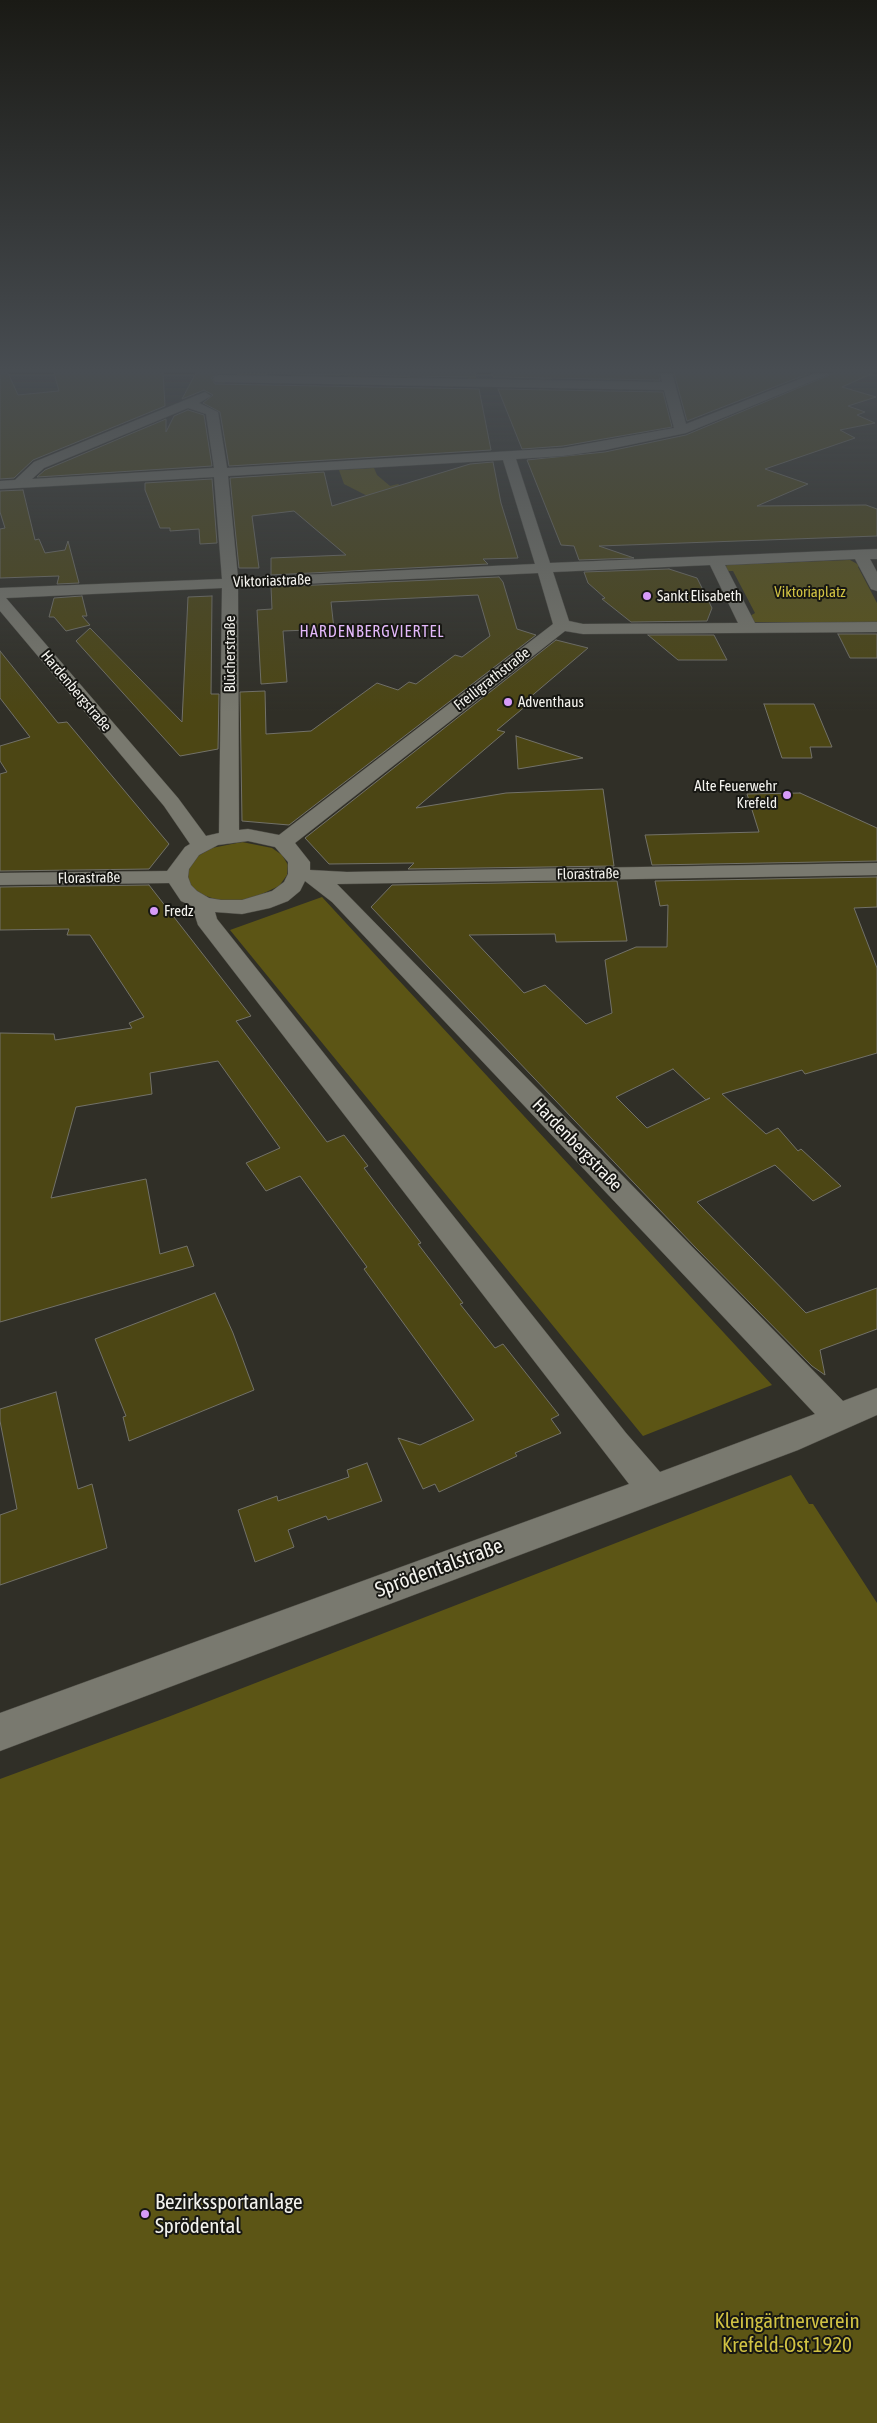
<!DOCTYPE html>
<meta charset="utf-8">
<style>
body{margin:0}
canvas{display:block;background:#302f27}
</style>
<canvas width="877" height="2423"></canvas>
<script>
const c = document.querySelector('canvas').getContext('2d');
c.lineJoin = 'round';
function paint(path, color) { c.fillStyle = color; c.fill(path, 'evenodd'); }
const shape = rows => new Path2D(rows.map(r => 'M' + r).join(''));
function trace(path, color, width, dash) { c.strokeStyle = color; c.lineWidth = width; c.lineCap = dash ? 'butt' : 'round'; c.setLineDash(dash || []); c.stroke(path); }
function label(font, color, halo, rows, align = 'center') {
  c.font = font + ' "Asap Condensed",sans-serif'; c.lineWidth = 4; c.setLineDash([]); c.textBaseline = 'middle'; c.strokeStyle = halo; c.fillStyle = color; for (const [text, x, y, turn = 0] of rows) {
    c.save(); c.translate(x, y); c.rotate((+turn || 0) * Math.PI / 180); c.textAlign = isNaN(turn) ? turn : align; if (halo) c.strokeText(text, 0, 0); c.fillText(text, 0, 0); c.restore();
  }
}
paint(shape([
 [374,468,377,475,390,486,398,484,418,499,393,509,344,484,339,470],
 [850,560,861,566,858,567,877,603,877,622,754,622,750,616,755,613,733,571,727,571,725,567,727,565],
 [242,842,272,848,282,855,288,865,287,875,279,886,251,899,233,901,218,900,203,895,193,888,187,878,190,865,198,856,212,848],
 [322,897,772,1385,643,1436,230,930],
 [791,1475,809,1504,813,1504,877,1603,877,2423,0,2423,0,1779,168,1717]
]), '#5c5515');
const building = shape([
 [0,373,8,373,18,395,59,391,54,373,163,373,165,406,33,460,14,478,0,479,0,373],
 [196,373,219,373,211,378,215,384,479,389,491,450,229,466,220,412,203,403,213,395,204,390,182,399,196,373],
 [220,373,476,373,476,377,220,373],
 [492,373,658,373,660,380,493,377,492,373],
 [674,373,810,373,687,421,674,373],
 [834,373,873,373,842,387,876,397,848,406,865,412,857,415,875,423,840,430,855,438,765,469,808,484,757,506,866,505,877,509,877,536,599,546,634,558,579,560,574,546,561,545,527,460,605,452,686,435,834,373],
 [498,389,663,392,672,427,563,446,522,449,498,389],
 [188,410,204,415,212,466,37,477,45,470,166,419,166,432,174,416,188,410],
 [493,462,501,503,518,558,483,559,488,564,271,575,271,558,346,555,294,511,252,516,259,568,239,568,230,478,324,472,332,506,470,464,493,462],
 [212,479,217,543,200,544,199,529,170,531,170,528,160,528,145,490,145,483,212,479],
 [23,490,35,540,39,539,45,553,65,550,68,541,79,583,57,584,59,576,0,578,0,529,5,528,0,512,0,491,23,490],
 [669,569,697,578,712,608,707,621,631,622,602,599,605,598,588,583,584,572,669,569],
 [499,577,503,582,517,629,536,635,289,825,242,821,240,692,265,691,266,734,311,731,377,683,398,690,409,682,416,684,455,655,462,657,490,636,478,595,331,602,334,629,283,631,287,682,261,684,257,610,272,609,271,587,499,577],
 [82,596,87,616,82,616,90,625,66,631,54,617,49,617,54,598,82,596],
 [212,596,211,694,219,694,218,749,180,756,76,641,90,628,182,722,188,597,212,596],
 [838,634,877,634,877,658,850,658,838,634],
 [648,635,714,635,727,660,678,660,648,635],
 [556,640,588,648,528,699,533,700,497,730,505,732,416,808,506,793,603,789,614,866,408,869,414,863,329,864,305,838,556,640],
 [0,651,58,723,67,722,169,844,149,869,0,871,0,774,7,772,0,761,0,746,30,737,0,698,0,651],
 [764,704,814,704,832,747,810,747,812,758,782,758,764,704],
 [516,736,583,758,518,769,516,736],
 [800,793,877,828,877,861,652,865,645,835,759,832,747,794,800,793],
 [877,877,877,907,854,908,877,968,877,1053,805,1074,802,1070,722,1094,766,1134,778,1128,798,1151,801,1149,841,1186,813,1201,775,1165,697,1202,806,1313,877,1288,877,1329,820,1350,825,1375,812,1366,696,1248,371,907,392,885,617,881,627,941,556,942,555,934,469,935,524,993,545,985,586,1024,612,1013,605,960,636,947,667,947,668,905,660,906,655,881,877,877],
 [673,1069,706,1100,710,1098,647,1128,616,1097,673,1069],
 [149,885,251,1016,236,1021,327,1142,344,1135,368,1166,364,1168,421,1243,418,1244,463,1303,460,1304,495,1348,503,1344,559,1415,551,1419,561,1433,515,1453,517,1456,439,1492,435,1484,423,1489,398,1438,420,1445,474,1420,364,1269,367,1267,300,1176,266,1191,246,1163,280,1148,218,1061,150,1073,152,1094,76,1107,51,1198,146,1179,160,1254,187,1246,194,1266,0,1322,0,1033,54,1034,55,1040,132,1028,129,1023,144,1017,90,935,67,935,69,929,0,930,0,887,149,885],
 [215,1293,233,1333,254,1390,129,1441,123,1417,126,1416,95,1339,215,1293],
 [56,1392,78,1489,92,1484,107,1548,0,1585,0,1515,17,1509,0,1421,0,1409,56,1392],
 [367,1463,382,1501,328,1520,326,1516,288,1530,294,1547,255,1562,238,1510,277,1496,278,1501,349,1477,347,1470,367,1463]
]);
paint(building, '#4c4614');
trace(building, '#727168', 1);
const minor = shape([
 [660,373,672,373,686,424,815,373,832,373,686,433,605,450,563,456,516,459,550,563,877,549,877,559,870,559,877,572,877,591,871,589,855,559,725,565,755,623,877,622,877,632,583,634,565,631,295,843,310,862,310,870,347,872,877,863,877,875,337,884,843,1401,877,1388,877,1415,798,1450,0,1751,0,1713,629,1484,198,925,192,906,181,901,169,883,0,885,0,873,167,871,185,847,190,844,164,806,0,611,0,588,222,579,214,477,0,489,0,481,15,480,34,462,205,392,211,396,199,403,218,412,227,468,563,448,674,428,664,390,215,382,213,379,215,376,219,375,662,382,660,373],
 [188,408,206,414,214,468,32,479,44,468,188,408],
 [503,460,535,564,238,578,228,476,503,460],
 [710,565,738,623,583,624,569,621,553,572,710,565],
 [538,573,553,624,279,835,248,829,239,830,238,587,538,573],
 [222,588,219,833,206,836,178,798,6,598,222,588],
 [248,841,275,847,288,862,288,874,284,882,272,891,242,900,221,900,209,898,197,891,191,885,188,877,189,869,199,855,218,845,248,841],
 [305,881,332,902,815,1414,660,1472,626,1433,217,919,215,912,242,914,270,908,288,901,300,891,305,881]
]);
trace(minor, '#4d4c45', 1);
paint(minor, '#79796f');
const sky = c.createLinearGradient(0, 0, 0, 712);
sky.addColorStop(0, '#1a1a15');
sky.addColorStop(0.52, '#484d52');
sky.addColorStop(1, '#484d5200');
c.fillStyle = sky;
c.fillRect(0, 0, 877, 712);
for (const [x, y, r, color] of [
 [647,596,5,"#d79bf9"],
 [508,702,5,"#d79bf9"],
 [787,795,5,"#d79bf9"],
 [154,911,5,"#d79bf9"],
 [145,2214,5,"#d79bf9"]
]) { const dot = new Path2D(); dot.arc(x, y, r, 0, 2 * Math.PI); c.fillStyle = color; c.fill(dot); trace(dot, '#171713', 2); }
label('15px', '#f4f3ee', '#171713', [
 ["Viktoriastraße",272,581,-2],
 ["Blücherstraße",230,654,-90],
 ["Freiligrathstraße",492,679,-38],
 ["Hardenbergstraße",76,691,50],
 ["Florastraße",588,874,-1],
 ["Florastraße",89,878,-1]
]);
label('15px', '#d1c243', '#171713', [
 ["Viktoriaplatz",810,592]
]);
label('15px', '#f4f3ee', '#171713', [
 ["Sankt Elisabeth",657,596],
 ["Adventhaus",518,702],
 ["Alte Feuerwehr",777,786,"right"],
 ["Krefeld",777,803,"right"],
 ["Fredz",164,911]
], 'left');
c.letterSpacing = '1px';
label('16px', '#e3b9fb', '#171713', [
 ["HARDENBERGVIERTEL",372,632]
]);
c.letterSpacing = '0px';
label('18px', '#f4f3ee', '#171713', [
 ["Hardenbergstraße",577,1145,46]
]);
label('21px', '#f4f3ee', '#171713', [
 ["Sprödentalstraße",439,1568,-20]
]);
label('21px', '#f4f3ee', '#171713', [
 ["Bezirkssportanlage",155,2202],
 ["Sprödental",155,2226]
], 'left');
label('21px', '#d1c243', '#171713', [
 ["Kleingärtnerverein",787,2321],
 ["Krefeld-Ost 1920",787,2345]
]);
</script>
